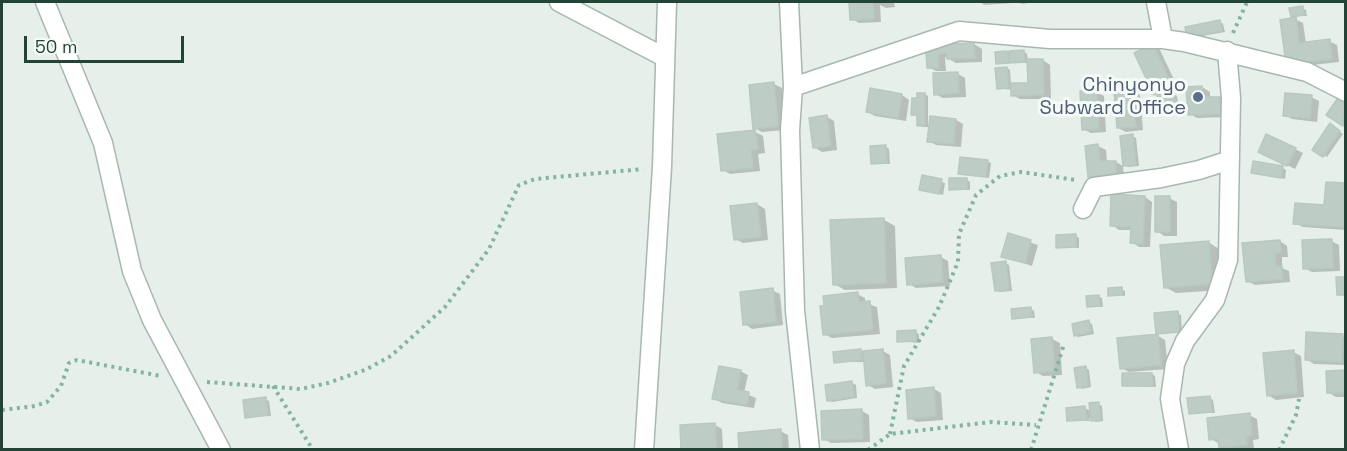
<!DOCTYPE html>
<style>
body{margin:0}
#map{position:relative;width:1347px;height:451px;overflow:hidden;background:#e6efea;font-family:"Space Grotesk",sans-serif}
canvas{display:block}
.frame{position:absolute;inset:0;border:3px solid #234337;pointer-events:none}
.scale{position:absolute;left:24px;top:36px;width:160px;height:27px;box-sizing:border-box;border:3px solid #234337;border-top:0;padding-left:8px;font-size:18px;line-height:21px;white-space:nowrap;color:#234337;-webkit-text-stroke:4px #f7fbf8;paint-order:stroke}
</style>
<div id="map">
<canvas width="1347" height="451"></canvas>
<div class="frame"></div>
<div class="scale">50 m</div>
</div>
<script>
const c = document.querySelector('canvas').getContext('2d');
c.lineJoin = 'round';
function paint(path, color) { c.fillStyle = color; c.fill(path, 'evenodd'); }
const shape = rows => new Path2D(rows.map(r => 'M' + r).join(''));
function trace(path, color, width, dash) { c.strokeStyle = color; c.lineWidth = width; c.lineCap = dash ? 'butt' : 'round'; c.setLineDash(dash || []); c.stroke(path); }
function label(font, color, halo, rows, align = 'center') {
  c.font = font + ' "Space Grotesk",sans-serif'; c.lineWidth = 6; c.setLineDash([]); c.textBaseline = 'middle'; c.strokeStyle = halo; c.fillStyle = color; for (const [text, x, y, turn = 0] of rows) {
    c.save(); c.translate(x, y); c.rotate((+turn || 0) * Math.PI / 180); c.textAlign = isNaN(turn) ? turn : align; if (halo) c.strokeText(text, 0, 0); c.fillText(text, 0, 0); c.restore();
  }
}
paint(shape([
 [851,2,894,2,895,7,886,8,880,5,881,22,859,23,852,19],
 [979,2,1013,2,1013,3,985,5],
 [1018,2,1036,2,1022,4],
 [1302,8,1306,10,1307,16,1292,16],
 [1295,19,1303,23,1306,43,1329,41,1337,45,1339,62,1295,67],
 [1220,22,1223,24,1225,32,1191,38,1188,36],
 [974,44,982,49,982,62,956,63,945,57,946,71,936,71,928,67,928,55,923,52],
 [1153,46,1160,50,1179,90,1172,93,1177,96,1179,110,1160,110,1158,95,1155,94],
 [1007,52,1024,52,1027,54,1028,61,1043,60,1050,65,1051,99,1020,99,1012,95,1012,90,998,88,1007,68,1010,70,1011,84,1029,84,1029,63,997,63],
 [958,74,965,78,966,97,943,98,935,94],
 [774,84,782,88,785,130,762,132,754,128],
 [1202,87,1210,92,1210,98,1220,98,1227,102,1228,117,1197,118,1190,114],
 [871,90,902,95,909,100,906,121,875,116,868,112],
 [1132,91,1140,95,1143,130,1126,132,1118,128],
 [1096,92,1104,96,1106,132,1091,133,1083,129],
 [925,94,928,96,928,127,922,127,919,125,919,116,912,114],
 [1311,97,1319,101,1317,122,1292,119,1285,115],
 [1346,101,1346,126,1328,114],
 [827,117,834,121,837,150,822,152,814,147],
 [956,120,963,124,961,147,936,145,929,141],
 [1330,125,1343,134,1327,157,1314,149],
 [755,132,763,136,765,153,758,154,760,171,730,174,723,170],
 [1133,136,1136,138,1139,166,1128,167,1125,165],
 [1098,146,1106,150,1107,162,1116,162,1123,166,1124,178,1097,181,1090,176],
 [886,147,889,149,890,164,873,163],
 [1295,149,1303,153,1295,169,1267,155],
 [987,161,991,163,989,178,960,173],
 [1283,168,1286,170,1285,179,1252,172],
 [923,177,945,183,943,195,921,189],
 [967,180,970,182,970,190,950,189],
 [1346,185,1346,230,1303,227,1295,223,1325,206],
 [1145,197,1152,202,1150,247,1139,247,1132,242,1132,230,1119,230,1112,225],
 [1169,198,1177,202,1177,236,1164,236,1157,231],
 [757,204,765,209,768,240,743,243,735,239],
 [884,220,895,226,897,288,845,290,834,284],
 [1009,235,1038,245,1032,266,1003,256],
 [1076,236,1079,238,1079,248,1057,247],
 [1280,241,1287,246,1288,257,1282,257,1282,268,1289,271,1290,282,1255,285,1247,281],
 [1331,241,1339,245,1340,271,1312,272,1304,268],
 [1208,242,1219,249,1223,290,1176,293,1165,287],
 [941,257,948,261,950,286,916,288,909,284],
 [1006,263,1009,265,1012,291,1000,292,996,290],
 [1121,289,1125,291,1125,296,1110,295],
 [772,290,780,294,783,325,752,329,745,324],
 [857,294,865,298,865,303,877,307,880,334,832,338,824,334],
 [1098,296,1102,298,1103,307,1089,306],
 [1031,309,1034,311,1035,318,1014,318],
 [1177,313,1181,315,1182,333,1157,333],
 [1088,322,1092,324,1094,334,1078,337,1075,335],
 [915,332,919,334,919,343,899,341],
 [1158,336,1165,340,1168,369,1129,372,1121,368],
 [1342,336,1346,338,1346,365,1314,364,1306,359],
 [1052,339,1060,343,1062,375,1043,376,1036,372],
 [860,351,883,351,890,355,893,387,875,389,868,385,865,362,836,362],
 [1293,352,1301,356,1304,397,1276,400,1268,395],
 [1086,368,1089,370,1091,387,1082,389,1078,387],
 [740,371,748,375,744,393,756,398,754,408,722,403,714,398],
 [1346,372,1346,397,1336,397,1328,392],
 [1152,374,1155,376,1156,387,1124,386],
 [852,383,856,385,857,398,832,402,828,400],
 [934,389,941,393,943,420,917,422,909,418],
 [1210,398,1213,400,1215,413,1190,413],
 [265,399,269,401,271,416,247,417],
 [1098,404,1102,406,1103,421,1096,422,1089,418,1090,421,1069,420,1085,408,1091,411],
 [862,411,869,415,870,442,831,443,824,439],
 [1249,415,1257,419,1259,439,1253,440,1254,449,1224,450,1220,444,1211,439],
 [715,425,722,429,723,450,682,450],
 [780,431,788,435,789,450,741,450]
]), '#0003');
const building = shape([
 [849,2,873,2,874,19,850,20,849,2],
 [1303,6,1304,15,1291,17,1289,8,1303,6],
 [1296,17,1299,43,1330,39,1332,59,1286,64,1280,20,1296,17],
 [1220,20,1222,31,1187,37,1185,27,1220,20],
 [974,43,975,58,947,59,947,53,938,54,939,68,927,68,926,52,921,52,921,45,974,43],
 [1153,44,1172,86,1154,95,1134,53,1153,44],
 [1024,50,1025,62,1010,63,1009,51,1024,50],
 [1007,51,1009,63,996,64,995,52,1007,51],
 [1027,59,1043,59,1044,95,1011,96,1011,83,1028,83,1027,59],
 [1007,67,1009,88,997,89,995,68,1007,67],
 [958,72,959,93,934,95,933,73,958,72],
 [774,82,778,126,753,129,749,85,774,82],
 [1202,86,1203,97,1220,97,1221,114,1188,115,1186,87,1202,86],
 [870,88,902,94,898,118,866,112,870,88],
 [1132,89,1136,127,1117,128,1114,91,1132,89],
 [1097,90,1099,129,1082,130,1080,91,1097,90],
 [917,93,925,93,925,125,917,126,917,115,911,115,912,98,917,98,917,93],
 [1174,93,1176,108,1159,111,1157,95,1174,93],
 [1285,93,1312,95,1310,118,1283,116,1285,93],
 [1340,95,1346,100,1343,126,1326,115,1340,95],
 [827,115,831,146,813,148,809,118,827,115],
 [930,116,956,119,954,144,927,142,930,116],
 [1330,123,1340,131,1323,157,1312,150,1330,123],
 [755,130,758,149,751,150,753,168,721,171,717,134,755,130],
 [1133,134,1136,165,1123,166,1120,136,1133,134],
 [1266,134,1296,148,1287,166,1258,152,1266,134],
 [1098,144,1100,161,1116,161,1116,174,1088,177,1085,146,1098,144],
 [886,145,887,163,871,164,870,146,886,145],
 [960,157,988,160,986,177,958,174,960,157],
 [1253,161,1283,166,1281,178,1251,173,1253,161],
 [922,175,942,179,939,194,919,190,922,175],
 [949,178,967,178,967,189,949,190,949,178],
 [1326,182,1346,183,1345,227,1293,224,1295,203,1324,205,1326,182],
 [1111,194,1145,196,1143,244,1130,243,1131,227,1110,226,1111,194],
 [1155,196,1170,196,1170,232,1155,232,1155,196],
 [757,203,761,237,734,240,730,206,757,203],
 [884,218,886,283,833,285,830,220,884,218],
 [1008,233,1031,240,1025,263,1001,257,1008,233],
 [1076,234,1076,247,1056,248,1056,235,1076,234],
 [1332,239,1333,268,1303,269,1302,240,1332,239],
 [1280,240,1281,253,1275,254,1276,266,1282,266,1283,279,1246,282,1242,243,1280,240],
 [1209,241,1212,284,1164,288,1160,245,1209,241],
 [941,255,943,282,907,285,905,258,941,255],
 [1006,261,1009,290,995,291,991,263,1006,261],
 [1336,277,1346,277,1346,295,1337,295,1336,277],
 [1122,287,1122,295,1108,296,1108,288,1122,287],
 [773,288,776,322,743,325,740,292,773,288],
 [858,292,859,302,870,301,873,330,823,335,820,306,824,306,823,296,858,292],
 [1099,295,1100,306,1087,307,1086,296,1099,295],
 [1031,307,1032,317,1012,319,1011,309,1031,307],
 [1178,311,1179,332,1156,334,1154,313,1178,311],
 [1089,320,1091,332,1074,336,1072,324,1089,320],
 [916,330,916,341,897,342,897,331,916,330],
 [1306,332,1343,334,1342,362,1305,360,1306,332],
 [1158,334,1161,365,1120,369,1117,338,1158,334],
 [1052,337,1055,371,1034,373,1031,339,1052,337],
 [861,349,862,360,834,363,833,352,861,349],
 [883,349,886,383,866,386,863,351,883,349],
 [1294,350,1297,393,1267,396,1263,353,1294,350],
 [719,366,741,370,737,390,749,392,747,405,712,399,719,366],
 [1086,366,1088,386,1077,388,1074,368,1086,366],
 [1346,370,1346,393,1327,393,1326,371,1346,370],
 [1122,373,1152,373,1153,386,1122,386,1122,373],
 [852,381,854,397,827,401,825,385,852,381],
 [934,387,936,416,908,419,906,390,934,387],
 [1210,396,1212,412,1189,414,1187,398,1210,396],
 [266,397,268,415,245,418,243,400,266,397],
 [1099,402,1101,420,1091,421,1089,403,1099,402],
 [1085,406,1087,420,1067,421,1066,408,1085,406],
 [862,409,863,439,822,440,821,411,862,409],
 [1250,413,1252,435,1246,436,1247,445,1219,448,1218,439,1209,440,1207,418,1250,413],
 [715,423,717,450,681,450,680,425,715,423],
 [781,429,782,450,739,450,738,433,781,429]
]);
paint(building, '#bdcdc5');
trace(building, '#b7c9c0', 1.5);
const minor = shape([
 [45,2,103,143,132,271,152,320,221,450],
 [559,2,664,57],
 [789,2,793,87,790,130,795,311,810,450],
 [1156,2,1163,39],
 [793,87,959,31,1050,39,1163,39,1184,42,1307,72,1346,92],
 [1083,209,1094,187,1161,178,1199,170,1230,160],
 [644,450,662,167,667,2],
 [1179,450,1170,399,1175,364,1185,341,1215,300,1228,260,1231,98,1227,51]
]);
trace(minor, '#a8b8b1', 21);
trace(shape([
 [1233,33,1247,2],
 [207,382,301,389,328,383,365,370,391,356,445,307,489,249,519,185,535,179,643,169],
 [273,386,313,450],
 [2,410,35,406,47,402,61,386,69,363,77,360,161,376],
 [890,434,904,366,939,307,958,262,959,234,976,195,1000,176,1021,172,1076,180],
 [868,450,890,434,991,422,1036,425],
 [1031,450,1064,344],
 [1279,450,1296,415,1299,399]
]), '#84b4a0', 4, [3, 4.5]);
trace(minor, '#fff', 18);
for (const [x, y, r, color] of [
 [1198,97,6,"#5c6f8a"]
]) { const dot = new Path2D(); dot.arc(x, y, r, 0, 2 * Math.PI); c.fillStyle = color; c.fill(dot); trace(dot, '#f7fbf8', 2); }
label('20px', '#4e5e75', '#f7fbf8', [
 ["Chinyonyo",1186,86],
 ["Subward Office",1186,109]
], 'right');
</script>
